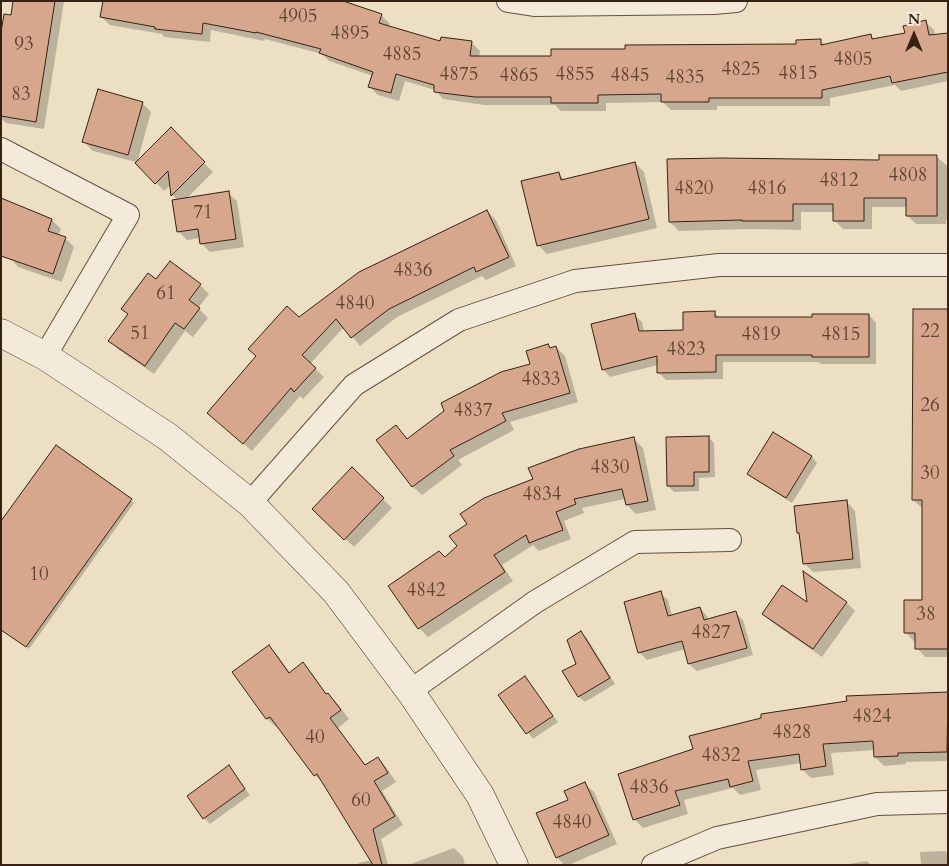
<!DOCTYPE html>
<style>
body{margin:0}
#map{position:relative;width:949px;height:866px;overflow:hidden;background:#ecdfc4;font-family:Cardo,serif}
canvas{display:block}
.frame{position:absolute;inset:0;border:2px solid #372112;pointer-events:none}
.north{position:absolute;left:889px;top:10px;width:50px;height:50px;-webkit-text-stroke:4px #f3ead9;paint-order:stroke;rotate:0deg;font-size:14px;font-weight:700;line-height:20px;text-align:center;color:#372112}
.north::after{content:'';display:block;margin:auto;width:18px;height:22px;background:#372112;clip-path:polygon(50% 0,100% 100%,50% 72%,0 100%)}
</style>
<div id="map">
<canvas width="949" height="866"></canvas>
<div class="frame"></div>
<div class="north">N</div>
</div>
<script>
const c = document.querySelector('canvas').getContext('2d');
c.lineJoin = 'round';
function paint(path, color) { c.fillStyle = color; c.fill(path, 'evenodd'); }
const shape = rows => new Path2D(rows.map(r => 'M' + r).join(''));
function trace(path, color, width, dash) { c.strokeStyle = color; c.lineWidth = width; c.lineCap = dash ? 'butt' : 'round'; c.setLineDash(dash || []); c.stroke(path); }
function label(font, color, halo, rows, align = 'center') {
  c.font = font + ' Cardo,serif'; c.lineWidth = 5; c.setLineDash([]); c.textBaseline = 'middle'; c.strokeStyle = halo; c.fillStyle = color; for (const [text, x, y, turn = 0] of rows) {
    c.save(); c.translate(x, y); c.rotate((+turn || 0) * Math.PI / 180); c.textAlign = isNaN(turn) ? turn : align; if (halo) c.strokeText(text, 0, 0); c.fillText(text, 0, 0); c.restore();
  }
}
paint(shape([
 [14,1,64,1,44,129,6,123,1,118,1,40,12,17],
 [381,15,390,24,388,27,441,43,471,42,480,51,479,57,553,57,626,50,797,45,820,41,825,45,871,36,875,40,906,34,925,22,934,30,935,36,948,34,948,81,901,91,895,85,830,98,830,106,717,106,717,110,671,110,663,102,606,103,606,111,561,111,555,105,484,105,443,99,435,90,405,81,399,101,378,95,370,87,373,76,329,61,322,54,265,39,264,41,211,30,210,42,164,37,162,34,110,25,101,17],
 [142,103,151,112,137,163,171,129,213,172,186,199,228,193,237,201,244,247,210,252,201,243,200,238,187,240,178,231,178,200,172,195,171,185,164,191,136,162,93,151,84,142],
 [937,157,946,165,948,165,948,220,946,220,946,224,916,224,907,215,907,207,872,207,872,229,843,229,834,220,834,212,801,212,801,230,751,229,679,231,670,222,880,161],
 [635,163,644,172,657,228,547,254,538,245,559,174,565,180],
 [487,211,496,220,516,266,486,280,482,276,397,317,360,346,344,327,310,364,324,377,303,399,300,396,252,451,217,421,299,319],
 [30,212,52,220,61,229,58,236,65,238,74,247,62,282,18,267,13,261,1,256],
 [157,281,200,285,209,294,198,308,208,318,193,337,185,331,154,374,119,350,110,341,128,315,123,309],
 [948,310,948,657,925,657,917,648,916,641,914,641,905,632,923,601,923,509,913,500],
 [714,312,721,319,813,319,869,315,876,323,876,364,821,364,818,362,723,362,723,379,666,380,658,372,658,365,610,377,603,369,634,315,642,322,644,332,684,331],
 [548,346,551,349,556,347,565,356,578,402,510,422,514,430,458,460,462,465,422,495,413,487,377,441,396,426,409,440,531,365],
 [774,434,812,457,817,463,792,503,754,479,748,473],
 [708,437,714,443,715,477,699,478,699,491,674,492,668,486],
 [634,439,643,448,656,510,636,514,627,505,625,499,582,508,584,513,564,521,571,539,539,551,533,545,502,565,513,581,428,637,419,628,445,558],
 [57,447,134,503,29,649,1,629],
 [352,469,392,508,354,547,314,509],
 [847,502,855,511,861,568,813,572,804,563,801,535,798,532],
 [660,593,668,600,672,616,700,608,707,616,709,620,736,613,743,620,753,655,697,671,689,664,685,649,647,660,640,653,625,602],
 [846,602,855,611,822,657,773,623,764,614,808,605],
 [581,633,587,638,615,684,585,702,579,697,564,672,578,665],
 [269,647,278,656,290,673,303,664,312,673,327,695,337,703,349,719,338,728,366,766,378,758,386,767,396,782,382,791,403,825,381,839,388,865,359,865,358,863,372,860,324,784,315,775,278,726,276,727,267,719],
 [525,678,558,722,533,739,500,695],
 [948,693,948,761,906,762,906,764,884,766,875,757,875,750,831,753,834,775,811,778,802,769,801,763,756,770,761,790,740,795,733,788,684,800,688,814,643,828,634,819,619,774],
 [228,767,250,795,210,824,204,818],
 [585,784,594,792,617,844,569,865,564,865,557,857,570,800],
 [454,848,463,857,465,865,408,865],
 [945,851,948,854,948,865,921,865,920,852],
 [867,861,871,865,843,865]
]), '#0003');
const building = shape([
 [13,1,55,1,36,122,1,116,1,32,4,14,11,15,13,1],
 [103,1,343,1,382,14,379,23,440,41,441,37,472,41,470,56,551,56,551,49,625,49,625,45,796,44,796,40,821,39,821,45,871,34,872,39,905,33,903,26,926,20,929,35,948,33,948,72,892,83,890,76,822,90,822,98,709,98,709,102,661,102,661,94,598,95,598,103,551,103,551,97,475,97,434,92,434,85,396,74,391,93,368,87,373,72,319,53,321,49,256,32,256,33,203,23,202,34,155,29,155,27,100,17,103,1],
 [98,89,143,102,128,155,82,142,98,89],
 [171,127,205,162,171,196,168,171,155,184,135,163,171,127],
 [879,155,937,155,937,216,906,216,906,198,864,198,864,221,833,221,833,204,793,204,793,221,742,221,742,220,669,222,667,159,720,158,879,160,879,155],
 [635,162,649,219,537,246,521,181,559,172,561,180,635,162],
 [229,191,236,239,200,244,198,229,177,232,172,200,229,191],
 [1,198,52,219,48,231,66,237,53,274,1,256,1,198],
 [487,210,509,257,476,272,474,267,389,309,351,338,336,319,302,355,316,368,294,392,291,388,243,444,207,413,256,356,248,349,287,306,299,317,359,272,487,210],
 [170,261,201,284,189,300,200,308,184,329,175,323,145,366,108,341,128,314,121,309,148,273,156,279,170,261],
 [913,309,948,309,948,649,915,649,915,633,904,633,904,600,922,600,922,500,912,500,913,309],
 [715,311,715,317,812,317,812,314,869,314,869,357,812,357,812,355,716,355,716,372,657,373,657,356,602,370,591,324,635,313,639,331,683,330,683,312,715,311],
 [548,344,550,348,556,346,570,393,502,413,506,421,450,450,454,456,412,487,376,440,396,425,407,439,444,411,441,403,501,372,530,364,526,351,548,344],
 [773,432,812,456,786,498,747,474,773,432],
 [709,436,709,472,694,472,694,486,667,486,666,437,709,436],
 [634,437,648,501,626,505,622,489,574,499,576,504,556,512,563,530,529,543,526,535,494,555,505,572,418,629,388,586,439,551,445,557,457,546,449,536,467,524,460,514,484,498,533,479,528,468,579,449,634,437],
 [56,445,132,499,26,647,1,630,1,521,56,445],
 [352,467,384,498,344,540,312,509,352,467],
 [847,500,853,559,803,564,799,533,797,533,794,506,847,500],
 [803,571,847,602,813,649,762,614,782,585,807,602,803,571],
 [661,591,668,616,700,607,704,620,736,611,747,648,688,664,682,641,638,653,624,602,661,591],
 [581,631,610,678,578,697,562,671,576,664,567,640,581,631],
 [269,645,289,673,303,662,326,694,328,693,341,710,330,718,365,765,378,757,388,773,374,781,395,816,373,829,382,865,373,865,317,774,314,776,270,717,266,719,232,672,269,645],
 [525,676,553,716,526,734,498,695,525,676],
 [948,692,947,752,898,753,898,756,874,757,873,741,823,744,826,766,801,770,799,754,748,761,753,781,730,787,728,779,675,791,680,805,633,820,618,774,693,749,689,736,761,718,761,714,847,701,846,696,948,692],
 [229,765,245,789,203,819,187,796,229,765],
 [585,782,609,835,556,858,536,813,568,800,564,791,585,782]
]);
paint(building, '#d6a78c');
trace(building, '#372112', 1);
const street = shape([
 [508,1,534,5,714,3,736,1],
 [1,149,128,215,45,356],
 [250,503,354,385,459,320,575,281,719,265,948,265],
 [410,691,535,602,635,542,730,540],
 [653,865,717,838,877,804,948,802]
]);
const secondary = shape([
 [1,333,45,356,168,437,250,503,336,592,410,691,480,795,514,865]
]);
trace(street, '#64503e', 24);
trace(secondary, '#372112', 29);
trace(street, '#f3ead9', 22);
trace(secondary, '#f3ead9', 28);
label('19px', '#5f4230', null, [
 ["4905",298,18],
 ["4895",350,35],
 ["93",24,46],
 ["4885",402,56],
 ["4805",853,61],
 ["4825",741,71],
 ["4815",798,75],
 ["4875",459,76],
 ["4855",575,76],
 ["4865",519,77],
 ["4845",630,77],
 ["4835",685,79],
 ["83",21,96],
 ["4808",908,177],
 ["4812",839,182],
 ["4820",694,190],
 ["4816",767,190],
 ["71",203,214],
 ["4836",413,272],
 ["61",166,295],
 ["4840",355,305],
 ["22",930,333],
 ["51",140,335],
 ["4819",761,336],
 ["4815",841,336],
 ["4823",686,351],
 ["4833",541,381],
 ["26",930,407],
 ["4837",473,412],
 ["4830",610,469],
 ["30",930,475],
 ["4834",542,496],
 ["10",39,576],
 ["4842",426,592],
 ["38",926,616],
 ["4827",711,634],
 ["4824",872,718],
 ["4828",792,734],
 ["40",315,739],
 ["4832",721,757],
 ["4836",649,789],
 ["60",361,802],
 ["4840",572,824]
]);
</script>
